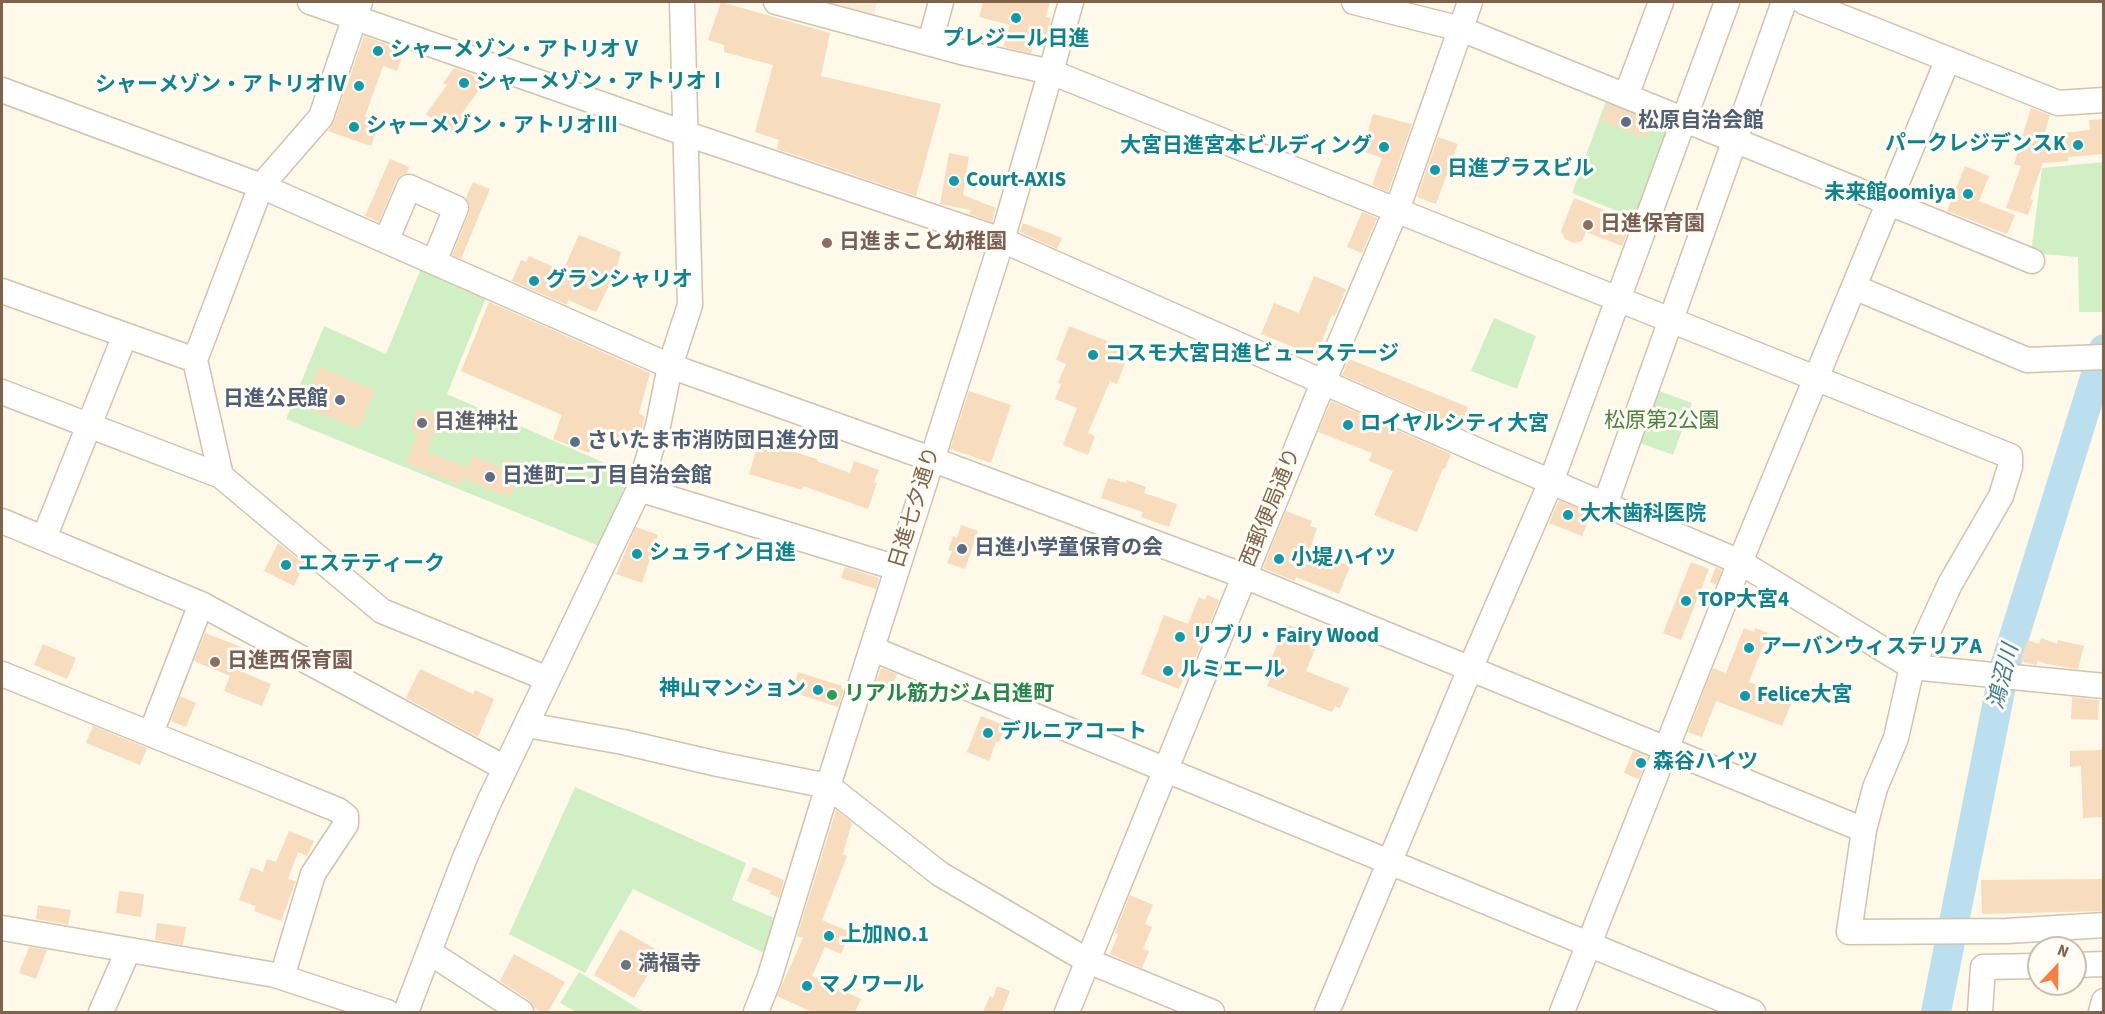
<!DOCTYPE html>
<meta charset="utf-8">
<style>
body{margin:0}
#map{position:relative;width:2105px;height:1014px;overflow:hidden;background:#fff9ea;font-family:"Source Sans 3",sans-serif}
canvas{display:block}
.frame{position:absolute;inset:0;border:3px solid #7e6249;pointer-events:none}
.north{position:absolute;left:2027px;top:936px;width:60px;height:60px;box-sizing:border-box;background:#fffcf3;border:2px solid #cbbeaf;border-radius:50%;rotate:22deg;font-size:16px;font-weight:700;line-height:24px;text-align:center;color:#7e6249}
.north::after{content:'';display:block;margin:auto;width:21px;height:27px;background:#f58043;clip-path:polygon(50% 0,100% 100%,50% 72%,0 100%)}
</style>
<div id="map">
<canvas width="2105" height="1014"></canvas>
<div class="frame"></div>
<div class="north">N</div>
</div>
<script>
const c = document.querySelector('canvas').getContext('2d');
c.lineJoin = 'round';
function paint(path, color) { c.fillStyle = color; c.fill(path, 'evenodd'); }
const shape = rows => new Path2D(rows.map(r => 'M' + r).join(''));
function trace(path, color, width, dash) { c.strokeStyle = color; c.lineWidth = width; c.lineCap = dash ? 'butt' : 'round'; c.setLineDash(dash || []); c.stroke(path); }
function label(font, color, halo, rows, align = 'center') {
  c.font = font + ' "Source Sans 3","Noto Sans JP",sans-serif'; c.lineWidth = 6; c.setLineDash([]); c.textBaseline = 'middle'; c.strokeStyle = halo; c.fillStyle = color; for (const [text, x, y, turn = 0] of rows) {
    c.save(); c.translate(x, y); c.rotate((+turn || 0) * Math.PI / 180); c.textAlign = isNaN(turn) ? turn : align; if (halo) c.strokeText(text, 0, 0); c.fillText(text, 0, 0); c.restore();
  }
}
paint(shape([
 [809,2,877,2,873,18]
]), '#f7edd7');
paint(shape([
 [1607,98,1672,122,1635,218,1572,193],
 [2103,162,2103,312,2079,312,2078,257,2031,253,2042,168],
 [422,266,488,293,447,394,630,474,599,546,286,419,324,326,386,354],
 [1494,318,1536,336,1517,389,1471,371],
 [1651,388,1692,403,1673,455,1632,440],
 [575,787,746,863,732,900,777,919,766,954,633,889,585,973,509,934],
 [579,972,644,1012,576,1012,560,1003]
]), '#d1efc5');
trace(shape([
 [1936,1012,2005,666,2104,349]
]), '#bbdfec', 30);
paint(shape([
 [721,2,830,33,821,76,941,104,916,196,777,149,779,140,755,132,773,65,724,52,724,45,708,40],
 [983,2,1050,2,1046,17,1051,18,1047,35,1037,32,1031,53,1003,47,1010,25,979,17],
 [364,36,404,51,397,71,383,66,365,116,379,123,371,146,328,131,334,122],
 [454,68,471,74,484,83,463,112,466,114,452,133,426,114,447,85,443,83],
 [1608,104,1653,122,1646,139,1601,120],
 [2031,108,2050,115,2044,135,2090,130,2089,120,2103,119,2103,154,2068,157,2068,161,2043,163,2030,199,2033,200,2028,215,2006,208,2021,166,2014,164],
 [1373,114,1412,124,1388,192,1372,185,1382,158,1362,151],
 [1438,137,1458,144,1436,204,1417,197],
 [949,153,969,157,963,195,996,208,992,222,969,214,971,210,940,204],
 [390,159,409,167,407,173,400,176,396,181,379,222,365,216],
 [1965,166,1989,176,1979,201,2015,215,2007,234,1947,211],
 [473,182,490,189,461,259,452,255,469,213,470,206,466,198],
 [1574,198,1632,221,1622,246,1586,232,1582,241,1574,243,1565,239,1561,231],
 [1362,212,1377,218,1362,253,1347,247],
 [1023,223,1062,238,1057,249,1020,232],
 [579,235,621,252,615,273,596,312,568,300,567,305,512,281,521,260,526,262,529,256,563,271],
 [1314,276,1346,289,1335,316,1332,315,1316,356,1261,334,1274,303,1299,313],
 [489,302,650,373,639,413,645,417,637,447,599,429,589,453,553,439,562,415,461,371],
 [1069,326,1130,350,1117,384,1110,381,1088,433,1095,436,1088,455,1063,445,1077,408,1055,399,1061,384,1058,383,1066,364,1056,360],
 [1349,359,1468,407,1460,427,1342,375],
 [319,367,375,390,359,429,303,407],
 [969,391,1011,405,991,463,950,449],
 [1331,401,1451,454,1445,469,1443,468,1417,532,1374,515,1393,471,1369,461,1372,453,1318,432],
 [418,408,435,415,434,419,438,421,427,452,467,468,460,485,406,463,418,432,411,429],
 [759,441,817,459,817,461,850,473,854,461,879,470,874,482,877,483,868,509,803,486,802,490,749,474],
 [473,456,503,468,507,459,519,464,515,474,519,476,510,498,464,479],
 [1108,478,1126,483,1127,480,1146,487,1144,493,1177,504,1169,527,1141,517,1143,512,1101,498],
 [1559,500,1591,514,1582,536,1549,523],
 [1286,511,1312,521,1310,526,1317,528,1310,550,1350,566,1339,594,1296,577,1295,581,1263,568],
 [961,525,978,531,965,569,947,563,952,551,948,550,953,536,957,538],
 [636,527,658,535,642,583,616,574],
 [278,543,304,564,294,586,264,571],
 [1691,562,1709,569,1681,640,1663,633],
 [845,567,879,578,876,589,841,578],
 [1716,567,1722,570,1716,585,1710,582],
 [1207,595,1219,600,1187,679,1184,677,1179,689,1141,674,1164,615,1188,624,1199,597,1205,600],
 [1286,624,1320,637,1306,671,1349,688,1340,708,1335,706,1332,712,1267,686,1270,679,1264,676],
 [1744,628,1754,632,1755,628,1768,633,1749,682,1793,699,1782,726,1716,701,1702,737,1688,732,1713,668,1726,673],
 [205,633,249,650,240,671,271,684,262,706,224,691,230,676,194,661],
 [2041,638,2057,644,2058,640,2084,646,2078,669,2047,664,2038,661,2036,665,2020,661,2028,640,2039,644],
 [43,644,76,658,67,679,34,665],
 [881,668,897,674,891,690,875,685],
 [420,669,473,694,475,690,494,699,478,737,406,698],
 [798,672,842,686,841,689,844,690,838,707,792,692],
 [180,696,196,703,186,727,171,721],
 [2072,697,2099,700,2098,720,2071,719],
 [981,716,1006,726,999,742,996,741,989,761,967,752],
 [93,726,147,748,140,765,86,743],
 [2103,750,2103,817,2083,818,2081,766,2070,767,2070,751],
 [1633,751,1648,757,1639,779,1624,773],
 [836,810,852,823,843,854,847,856,822,920,850,932,841,954,825,947,812,976,861,999,855,1012,812,1012,777,996,803,938,797,936],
 [289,831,314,841,307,856,298,852,288,879,296,881,281,921,254,911,256,906,239,900,251,867,263,872,267,859,276,862],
 [753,867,784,880,779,898,770,894,771,891,747,881],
 [2103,879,2103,911,1982,914,1981,880],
 [119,891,144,894,141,917,116,913],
 [1130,895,1153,905,1145,924,1152,927,1143,949,1149,951,1142,968,1110,954,1118,934,1115,933],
 [38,905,71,910,68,925,36,919],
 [157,923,186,927,183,945,155,940],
 [620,929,661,952,634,998,594,975],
 [29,947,47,950,36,979,19,973],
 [514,954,565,982,548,1012,543,1012,534,1008,529,1000,500,981],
 [997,986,1010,991,1002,1012,983,1012,990,996,993,998]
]), '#f7dcbe');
const minor = shape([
 [310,2,684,133,1002,240,1495,458,1740,562,1912,667,2104,686],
 [776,2,961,52,1051,72,2010,456,2010,467,2001,496,1950,584,1912,667,1896,738,1875,788,1864,830,1849,932,2007,931,2104,925],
 [1354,2,1461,29,2032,261],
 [1804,2,2058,103,2104,100],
 [930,43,941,2],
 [2,90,261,186,670,366,931,459,1244,576,1864,830],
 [1626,96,1661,2],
 [386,241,409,187,456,208,434,262],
 [1854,287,2027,360,2104,357],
 [2,291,195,360],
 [2,392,221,476,382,611,548,679],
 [221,476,195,360,261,186,321,117,360,2],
 [639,489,897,568],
 [1605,505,1784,2],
 [2,521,201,604,505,768],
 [44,538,125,335],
 [873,649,1753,1012],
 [2,674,257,777,338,810,346,816,346,824,313,874,282,977],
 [527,725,623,742,718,764,828,786,940,874,1088,961,1212,1012],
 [151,733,201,604],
 [2,928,275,975,387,1012],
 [429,952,521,1012],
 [2075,965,2104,964],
 [101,1012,128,951],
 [406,1012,464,860,489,802,639,489,658,426,670,366,690,305,682,2],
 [756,1012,769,979,828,786,1002,240,1071,2],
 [1067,1012,1323,383,1402,196,1470,2],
 [1327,1012,1470,669,1551,482,1727,2],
 [1562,1012,1740,562,1948,59],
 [1980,1012,1983,967,2039,966],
 [2101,1012,2104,1001]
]);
trace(minor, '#d3c2ad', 27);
trace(minor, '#fff', 24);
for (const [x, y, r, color] of [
 [1016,18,6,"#0f9aa8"],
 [378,51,6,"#0f9aa8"],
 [464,83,6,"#0f9aa8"],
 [359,86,6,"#0f9aa8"],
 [1626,122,6,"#5c6f8a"],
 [354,127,6,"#0f9aa8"],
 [2078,145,6,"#0f9aa8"],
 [1384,147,6,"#0f9aa8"],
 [1435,170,6,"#0f9aa8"],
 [954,181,6,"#0f9aa8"],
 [1968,194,6,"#0f9aa8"],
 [1588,225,6,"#8d6e63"],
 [827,243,6,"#8d6e63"],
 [534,281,6,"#0f9aa8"],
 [1093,355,6,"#0f9aa8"],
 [340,400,6,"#5c6f8a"],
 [422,423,6,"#6b7280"],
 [1348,425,6,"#0f9aa8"],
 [575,442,6,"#5c6f8a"],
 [490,477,6,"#5c6f8a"],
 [1568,515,6,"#0f9aa8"],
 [962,549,6,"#5c6f8a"],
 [637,554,6,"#0f9aa8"],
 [1279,559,6,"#0f9aa8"],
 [286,565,6,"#0f9aa8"],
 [1686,601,6,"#0f9aa8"],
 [1180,637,6,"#0f9aa8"],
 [1749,648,6,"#0f9aa8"],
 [215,662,6,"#8d6e63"],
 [1168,671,6,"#0f9aa8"],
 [818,690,6,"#0f9aa8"],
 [832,695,6,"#2e9e5b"],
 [1745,696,6,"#0f9aa8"],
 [988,733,6,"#0f9aa8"],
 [1641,763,6,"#0f9aa8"],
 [829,936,6,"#0f9aa8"],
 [626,965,6,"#6b7280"],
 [807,986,6,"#0f9aa8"]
]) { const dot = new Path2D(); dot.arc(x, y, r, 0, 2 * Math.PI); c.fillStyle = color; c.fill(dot); trace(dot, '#fffcf3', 2); }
label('bold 21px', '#0d838f', '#fffcf3', [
 ["プレジール日進",1016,40,"center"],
 ["シャーメゾン・アトリオⅤ",390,51],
 ["シャーメゾン・アトリオⅠ",476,83],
 ["シャーメゾン・アトリオⅣ",347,86,"right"],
 ["シャーメゾン・アトリオⅢ",366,127],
 ["パークレジデンスK",2066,145,"right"],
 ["大宮日進宮本ビルディング",1372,147,"right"],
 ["日進プラスビル",1447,170],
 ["Court-AXIS",966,181],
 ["未来館oomiya",1956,194,"right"],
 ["グランシャリオ",546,281],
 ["コスモ大宮日進ビューステージ",1105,355],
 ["ロイヤルシティ大宮",1360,425],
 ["大木歯科医院",1580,515],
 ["シュライン日進",649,554],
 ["小堤ハイツ",1291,559],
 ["エステティーク",298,565],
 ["TOP大宮4",1698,601],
 ["リブリ・Fairy Wood",1192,637],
 ["アーバンウィステリアA",1761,648],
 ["ルミエール",1180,671],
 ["神山マンション",806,690,"right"],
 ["Felice大宮",1757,696],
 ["デルニアコート",1000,733],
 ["森谷ハイツ",1653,763],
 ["上加NO.1",841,936],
 ["マノワール",819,986]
], 'left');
label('bold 21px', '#4e5e75', '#fffcf3', [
 ["松原自治会館",1638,122],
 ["日進公民館",328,400,"right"],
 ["さいたま市消防団日進分団",587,442],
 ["日進町二丁目自治会館",502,477],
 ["日進小学童保育の会",974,549]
], 'left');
label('bold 21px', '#785e54', '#fffcf3', [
 ["日進保育園",1600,225],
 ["日進まこと幼稚園",839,243],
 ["日進西保育園",227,662]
], 'left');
label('21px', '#477f3c', '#fffcf3', [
 ["松原第2公園",1662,422]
]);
label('bold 21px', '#5b616d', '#fffcf3', [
 ["日進神社",434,423],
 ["満福寺",638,965]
], 'left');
label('21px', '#7e6249', '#fffcf3', [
 ["日進七夕通り",916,508,-73],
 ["西郵便局通り",1272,508,-68]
]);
label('bold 21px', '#27864d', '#fffcf3', [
 ["リアル筋力ジム日進町",844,695]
], 'left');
label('italic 22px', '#3f7b93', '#fffcf3', [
 ["鴻沼川",2005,677,-76]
]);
</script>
